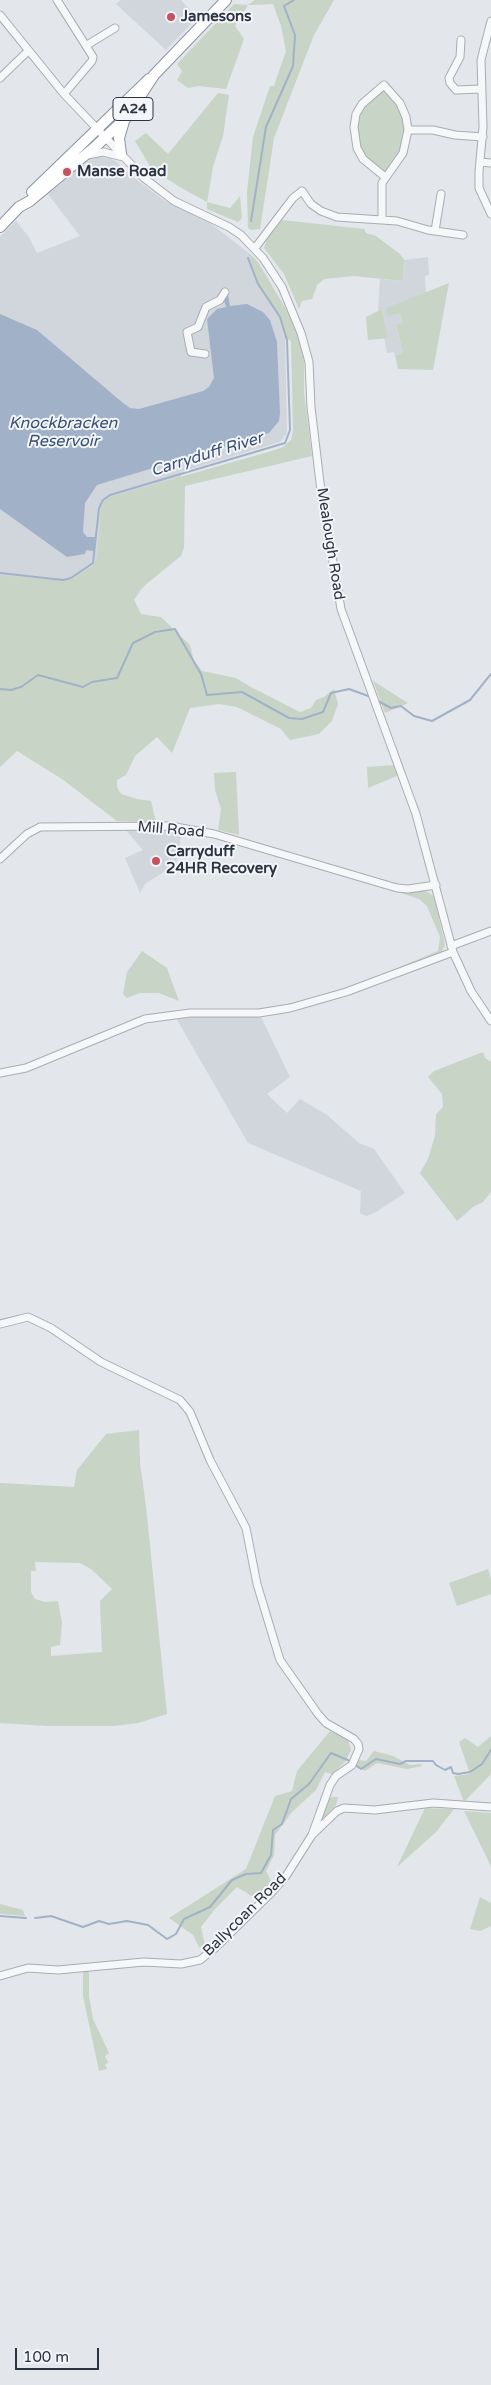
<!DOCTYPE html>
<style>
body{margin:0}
#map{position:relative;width:491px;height:2385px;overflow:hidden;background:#e3e6ea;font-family:"Varela Round",sans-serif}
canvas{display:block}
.scale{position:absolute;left:15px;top:2348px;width:84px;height:22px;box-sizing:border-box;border:2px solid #2c3341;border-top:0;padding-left:6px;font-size:15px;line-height:18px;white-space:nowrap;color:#2c3341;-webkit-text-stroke:4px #f3f5f8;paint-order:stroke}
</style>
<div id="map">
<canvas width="491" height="2385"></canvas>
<div class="scale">100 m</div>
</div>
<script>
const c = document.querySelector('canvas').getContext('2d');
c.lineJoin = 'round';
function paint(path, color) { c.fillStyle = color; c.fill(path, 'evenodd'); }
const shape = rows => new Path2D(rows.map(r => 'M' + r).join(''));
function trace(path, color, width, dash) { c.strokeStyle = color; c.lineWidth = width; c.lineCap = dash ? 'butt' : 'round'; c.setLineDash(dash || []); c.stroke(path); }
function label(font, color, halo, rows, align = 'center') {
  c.font = font + ' "Varela Round",sans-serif'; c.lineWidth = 4; c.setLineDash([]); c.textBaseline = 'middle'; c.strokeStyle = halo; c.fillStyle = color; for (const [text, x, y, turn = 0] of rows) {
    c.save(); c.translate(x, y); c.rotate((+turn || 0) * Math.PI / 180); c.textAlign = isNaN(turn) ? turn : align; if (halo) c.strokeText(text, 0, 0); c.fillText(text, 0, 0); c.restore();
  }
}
paint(shape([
 [121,0,181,0,197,18,166,50,116,4],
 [99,157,110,158,117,162,129,174,165,201,210,223,250,254,252,271,257,285,278,315,285,338,287,433,280,442,181,472,181,535,134,600,141,614,0,680,0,237,16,221,29,237,37,253,80,236,48,194,91,159],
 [428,257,429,275,425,276,426,293,386,308,400,313,403,324,396,326,403,353,395,355,394,352,387,353,384,338,388,338,382,309,378,311,380,279,403,281,404,260],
 [126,830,182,831,176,864,145,884,140,893,125,858,143,850],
 [230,1015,260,1015,290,1077,267,1094,287,1113,300,1099,327,1115,359,1143,374,1149,405,1193,376,1212,366,1216,360,1213,361,1191,248,1143,176,1018]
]), '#d1d5dc');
paint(shape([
 [255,0,334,0,314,35,274,138,260,229,251,230,248,228,247,192,253,137,270,86,274,86,286,51,281,26,273,4,248,5,235,26,244,39,226,89,198,86,188,88,177,80,182,71,177,64,234,4,248,5],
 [384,89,392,95,402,112,405,126,399,157,385,172,372,163,362,150,359,140,358,126,361,113,367,101],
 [218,93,229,95,223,136,213,167,207,202,230,208,240,196,242,218,238,222,207,209,207,202,178,186,151,168,135,141,146,133,168,154],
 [282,220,364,229,366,233,376,236,400,254,404,260,403,281,354,276,324,279,317,285,312,299,302,301,299,309,284,274,264,248,267,239],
 [250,254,258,262,290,316,300,343,304,361,304,392,312,456,185,486,184,548,181,556,139,590,134,600,141,614,161,617,190,645,194,661,202,671,236,678,251,687,300,712,311,708,316,700,324,697,334,689,338,704,332,721,319,734,290,740,281,729,237,707,219,704,190,708,172,753,157,737,135,756,126,775,117,780,117,787,121,794,137,799,151,801,156,822,117,821,62,779,17,751,0,767,0,575,63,581,72,579,94,565,97,558,101,508,104,501,110,497,275,450,283,447,291,440,293,431,291,341,285,338,278,315,257,285,252,271],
 [449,283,433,370,398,369,395,355,403,353,396,325,403,323,400,313,388,316,386,308],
 [382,309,388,338,368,340,366,317],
 [373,681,408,703,385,713],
 [396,765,399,775,368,788,367,767],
 [236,772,239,835,218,830,221,809,215,790,214,773],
 [424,890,434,896,445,945,441,953,388,972,438,951,440,937,427,906,419,899,395,891],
 [142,951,167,968,179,1001,159,993,140,993,127,998,123,994,127,972],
 [483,1052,485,1058,491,1062,491,1192,483,1202,473,1207,457,1221,420,1173,428,1159,435,1136,436,1114,443,1107,442,1094,428,1077,434,1071],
 [139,1430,140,1463,146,1506,167,1714,138,1723,114,1726,48,1726,0,1723,0,1483,74,1487,77,1470,106,1434],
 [35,1562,80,1563,91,1569,112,1589,100,1601,102,1652,51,1656,51,1647,60,1645,62,1623,58,1601,45,1602,35,1599,31,1592,31,1571,36,1571],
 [488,1569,491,1579,491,1594,457,1606,449,1583],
 [330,1731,348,1740,351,1750,345,1762,332,1774,325,1772,316,1790,292,1812,275,1835,274,1855,266,1871,273,1885,258,1900,237,1887,215,1909,201,1927,206,1950,199,1947,193,1935,169,1918,246,1869,275,1796,292,1791,297,1771],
 [491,1736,491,1774,464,1802,454,1776,470,1774,459,1742,465,1738,478,1747],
 [374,1751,393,1756,410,1765,421,1764,422,1766,407,1769,377,1763,365,1771,356,1767,358,1760,366,1761],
 [333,1797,338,1797,336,1805,318,1823,328,1799],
 [425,1808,454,1809,436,1832,397,1867],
 [464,1811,491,1813,491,1867,486,1856],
 [480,1897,491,1903,491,1926,480,1931,470,1929],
 [0,1904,23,1910,25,1916,0,1914],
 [89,1971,89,1996,93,2019,109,2053,105,2056,108,2063,105,2064,107,2069,99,2071,83,1996,83,1972]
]), '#c8d4c5');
paint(shape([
 [228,295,230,306,247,304,263,312,270,320,277,342,280,413,279,421,269,433,97,485,85,503,83,532,87,537,95,537,94,551,86,550,85,554,67,557,0,509,0,314,37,330,123,403,130,408,139,409,203,391,209,387,214,378,207,319,217,309,226,307,223,297]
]), '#a1b2c8');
trace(shape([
 [251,221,266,127,293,66,295,35,284,6,294,0],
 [0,573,63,580,71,578,93,563,99,508,103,500,110,495,285,443,290,430,287,340,280,317,258,284,248,258],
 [0,689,11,690,21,687,38,675,83,687,92,682,117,678,133,643,155,632,175,629,201,674,207,695,242,692,289,718,302,719,323,712,331,693,349,689,371,697],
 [378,701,391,708,401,706,414,716,432,721,470,700,491,674],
 [354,1764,361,1769,376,1759,400,1764,406,1761,433,1761,436,1765,445,1770,451,1767,453,1773,458,1774,470,1772,482,1764,491,1750],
 [0,1916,26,1918],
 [35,1918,51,1916,83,1927,99,1921,109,1924,127,1921,148,1925,167,1939,176,1934,184,1919,210,1907,232,1880,246,1874,261,1873,271,1855,273,1830,282,1824,291,1799,309,1784,331,1753,350,1761]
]), '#a1b2c8', 2);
const minor = shape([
 [57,0,93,57,92,61,64,94],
 [0,15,64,94,144,178,174,201,229,227,241,235,263,258,282,287,301,333,309,362,311,407,321,491,341,609,416,814,453,952,471,991,491,1021],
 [491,21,481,60,483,127,479,172,479,188,491,214],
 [461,40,460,57,449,78,450,83,456,90,481,89],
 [87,45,115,28],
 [0,78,28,51],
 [408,130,433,130,455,135,483,137],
 [88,155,103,152,123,157],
 [480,162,491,163],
 [382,219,382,183,403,153,408,130,406,117,400,103,384,85,362,104,356,114,354,127,357,148,363,159,385,177],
 [435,231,441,194],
 [255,248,293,198,302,191,311,204,321,211,337,217,397,221,428,230,463,235],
 [205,354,191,352,187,332,198,327,206,307,220,300,225,292],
 [0,859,27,834,40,827,170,826,214,834,397,888,408,889,436,885],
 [451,946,491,931],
 [0,1073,26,1068,145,1019,190,1013,259,1013,290,1008,346,992,453,952],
 [0,1324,28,1317,51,1328,101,1362,180,1400,190,1412,210,1460,246,1528,257,1584,280,1660,318,1714,326,1723,354,1739,358,1744,359,1749,352,1765,336,1776,330,1785,312,1835],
 [0,1976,28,1968,58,1970,144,1962,181,1964,200,1960,215,1948,271,1893,286,1876,312,1835,337,1811,344,1808,375,1810,433,1803,491,1807]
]);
const highway = shape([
 [121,154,119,138,124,121],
 [32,192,149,79],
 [0,227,19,207,30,201,96,146,126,118,154,75,226,0]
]);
trace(minor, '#a8adb4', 9);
trace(highway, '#8b92a0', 12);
trace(minor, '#f6f7f9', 7);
trace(highway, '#fff', 10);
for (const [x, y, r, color] of [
 [171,17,5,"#c7515d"],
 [67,172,5,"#c7515d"],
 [156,861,5,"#c7515d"]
]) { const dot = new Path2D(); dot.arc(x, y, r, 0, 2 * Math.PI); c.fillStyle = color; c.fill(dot); trace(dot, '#f3f5f8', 2); }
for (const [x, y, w] of [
 [133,109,40]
]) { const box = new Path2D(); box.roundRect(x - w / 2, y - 11.5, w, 23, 4); c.fillStyle = '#f3f5f8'; c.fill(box); trace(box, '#2c3341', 1); }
label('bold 14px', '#2c3341', null, [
 ["A24",133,109]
]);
label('bold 15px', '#2c3341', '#f3f5f8', [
 ["Jamesons",181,17],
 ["Manse Road",77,172],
 ["Carryduff",166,852],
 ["24HR Recovery",166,869]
], 'left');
label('15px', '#2c3341', '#f3f5f8', [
 ["Mealough Road",330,544,81],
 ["Mill Road",171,830,5],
 ["Ballycoan Road",245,1915,-45]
]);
label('italic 16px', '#385073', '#f3f5f8', [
 ["Knockbracken",63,424],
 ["Reservoir",63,442],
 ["Carryduff River",207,455,-17]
]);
</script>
